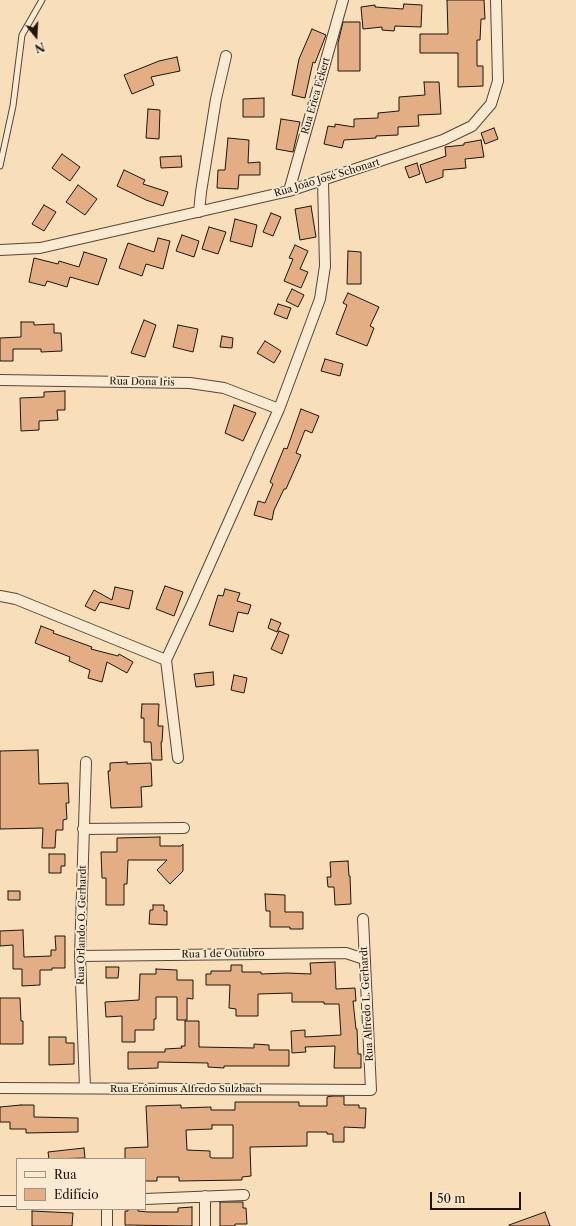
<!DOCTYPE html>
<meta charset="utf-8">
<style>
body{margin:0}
#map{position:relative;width:576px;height:1226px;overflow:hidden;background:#f8dfba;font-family:"Libre Caslon Text",serif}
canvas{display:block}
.legend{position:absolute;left:16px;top:1158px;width:130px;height:52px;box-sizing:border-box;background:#faead2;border:1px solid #a29483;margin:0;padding:5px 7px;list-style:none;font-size:12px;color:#1e140c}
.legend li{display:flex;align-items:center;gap:8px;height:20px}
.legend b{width:20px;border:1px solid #a29483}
.north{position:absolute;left:16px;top:16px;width:40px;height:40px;-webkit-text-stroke:3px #faead2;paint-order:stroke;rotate:162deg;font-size:11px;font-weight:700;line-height:16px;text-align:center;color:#1e140c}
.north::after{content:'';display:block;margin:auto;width:14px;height:18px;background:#1e140c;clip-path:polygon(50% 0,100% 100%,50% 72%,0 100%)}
.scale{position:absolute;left:430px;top:1192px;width:91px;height:18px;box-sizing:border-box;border:2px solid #1e140c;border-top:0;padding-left:5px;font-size:12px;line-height:14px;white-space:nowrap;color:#1e140c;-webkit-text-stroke:3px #faead2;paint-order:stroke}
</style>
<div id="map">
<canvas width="576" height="1226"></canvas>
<ul class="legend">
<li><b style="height:5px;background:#faead2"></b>Rua</li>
<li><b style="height:11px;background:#e3ae84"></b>Edifício</li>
</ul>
<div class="north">N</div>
<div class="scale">50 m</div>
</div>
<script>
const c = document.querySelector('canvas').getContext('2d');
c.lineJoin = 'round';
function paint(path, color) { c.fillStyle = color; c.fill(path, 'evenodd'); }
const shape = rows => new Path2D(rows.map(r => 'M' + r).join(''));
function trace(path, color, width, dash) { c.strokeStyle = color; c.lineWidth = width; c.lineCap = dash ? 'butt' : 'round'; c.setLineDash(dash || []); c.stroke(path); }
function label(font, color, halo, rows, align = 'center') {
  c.font = font + ' "Libre Caslon Text",serif'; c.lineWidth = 3.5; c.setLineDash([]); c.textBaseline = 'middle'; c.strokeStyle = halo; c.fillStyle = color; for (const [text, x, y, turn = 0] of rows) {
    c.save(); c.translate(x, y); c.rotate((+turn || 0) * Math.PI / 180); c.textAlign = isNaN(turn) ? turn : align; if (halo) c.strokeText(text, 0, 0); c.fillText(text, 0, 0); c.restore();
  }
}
const building = shape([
 [447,0,484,0,485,19,481,19,480,40,477,40,477,66,483,66,483,86,458,87,458,53,420,53,420,34,448,34,447,0],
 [404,4,422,5,421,27,395,26,394,31,382,30,382,27,363,29,361,7,375,5,375,7,403,9,404,4],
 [343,22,360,22,360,71,338,71,338,43,343,22],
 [312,29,326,35,315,63,313,62,305,98,292,95,299,59,312,29],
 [177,57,180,71,151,77,154,85,132,94,124,75,159,61,177,57],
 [424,82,439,82,441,114,418,115,419,126,398,127,398,135,376,136,376,138,344,140,342,148,324,144,328,126,335,127,335,124,354,127,354,119,378,118,378,113,399,111,399,97,425,95,424,82],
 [264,98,264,117,243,117,243,99,264,98],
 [148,109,160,110,159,139,146,138,148,109],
 [281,119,300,122,293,152,276,149,281,119],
 [494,128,498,139,485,144,481,133,494,128],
 [228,138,249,140,248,163,260,162,260,175,239,175,238,189,217,188,218,170,225,170,228,138],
 [481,140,484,157,465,159,466,168,443,170,443,177,426,183,420,165,446,156,445,147,464,145,464,143,481,140],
 [62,154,80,167,70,181,52,168,62,154],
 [181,156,182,167,161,168,160,157,181,156],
 [417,163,420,174,409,178,405,167,417,163],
 [124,170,145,180,143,184,168,192,163,206,146,200,117,186,124,170],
 [78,185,97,199,85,215,66,202,78,185],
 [44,205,56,212,44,231,32,224,44,205],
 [311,206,316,237,300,240,295,209,311,206],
 [271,213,281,217,273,236,263,232,271,213],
 [235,219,257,225,252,247,230,241,235,219],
 [209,227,226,232,218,254,202,249,209,227],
 [182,235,199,241,194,257,176,251,182,235],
 [158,238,170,241,163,269,146,264,142,276,119,268,128,243,154,252,158,238],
 [295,245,308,251,300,269,308,272,301,288,284,281,293,259,289,258,295,245],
 [348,251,361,252,361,284,347,284,348,251],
 [84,252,107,259,98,285,70,277,67,287,47,281,45,286,29,282,34,258,58,264,59,261,79,267,84,252],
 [292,289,304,295,298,307,286,301,292,289],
 [348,293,379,307,370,326,374,328,367,346,336,334,347,305,343,303,348,293],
 [278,304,291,308,287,319,274,314,278,304],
 [144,320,156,325,145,357,131,353,144,320],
 [21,322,34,322,34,325,54,324,54,333,61,333,62,351,41,352,41,349,13,349,13,361,0,361,0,338,21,337,21,322],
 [178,325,198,329,193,352,173,347,178,325],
 [222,336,233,338,232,348,220,347,222,336],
 [265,341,281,351,274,363,257,353,265,341],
 [325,359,343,364,340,376,321,371,325,359],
 [65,391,65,410,57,410,58,420,39,421,39,430,21,431,20,398,44,397,44,392,65,391],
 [234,405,256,413,243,441,225,433,234,405],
 [301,409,319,416,312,433,305,430,296,453,301,455,286,489,284,489,274,510,272,520,254,515,258,501,265,503,273,484,270,482,284,448,287,449,301,409],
 [165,586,183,592,174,616,156,609,165,586],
 [115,587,133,591,129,609,100,602,95,611,85,606,94,590,112,600,115,587],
 [225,589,240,593,237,601,251,605,248,614,238,612,233,632,209,625,218,595,223,596,225,589],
 [271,619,281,623,277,632,268,628,271,619],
 [41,626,54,631,53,633,92,647,91,649,118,656,119,654,133,662,127,673,107,662,102,682,88,678,90,670,69,661,70,657,35,643,41,626],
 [279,631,289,635,282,654,271,649,279,631],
 [213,672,214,685,196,687,194,674,213,672],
 [234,675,247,678,244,693,231,690,234,675],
 [142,704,159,704,158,726,163,726,162,742,161,742,162,760,152,760,151,742,144,742,144,718,141,718,142,704],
 [38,750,39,784,68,783,69,803,66,803,67,819,63,820,63,830,56,830,55,848,42,848,43,828,0,829,0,751,38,750],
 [127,762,127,764,151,763,152,786,141,787,142,807,111,808,108,771,110,771,110,763,127,762],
 [160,837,160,846,181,846,183,844,183,871,170,884,157,870,167,860,128,860,127,884,124,884,124,905,106,905,106,878,102,878,101,852,117,852,117,838,160,837],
 [49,854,65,854,65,866,61,866,61,873,49,873,49,854],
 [348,861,349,876,350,876,351,904,335,905,334,887,328,887,327,877,331,877,330,862,348,861],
 [8,891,20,891,20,900,8,900,8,891],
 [265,894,285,895,285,912,303,912,303,929,290,929,290,927,270,927,270,911,266,911,265,894],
 [153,905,164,905,164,911,167,911,167,925,149,924,150,910,153,910,153,905],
 [23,930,24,957,51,956,51,950,56,950,55,936,65,936,65,968,52,968,52,970,40,970,40,985,22,986,22,969,13,969,13,945,0,946,0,931,23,930],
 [335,962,336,989,355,988,356,1001,353,1001,356,1029,357,1029,358,1054,361,1054,361,1068,334,1068,335,1046,305,1047,306,1052,292,1053,291,1031,305,1030,305,1037,341,1035,339,1004,324,1004,324,1002,292,1002,292,993,258,994,258,1016,236,1016,236,1009,229,1008,230,985,206,985,206,974,211,974,211,971,231,971,231,965,242,965,242,972,261,972,261,974,287,973,311,974,310,963,335,962],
 [106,967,119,967,118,978,106,978,106,967],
 [156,969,177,970,177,980,193,980,193,999,187,998,187,1020,177,1020,177,997,156,997,156,1019,154,1019,154,1030,135,1030,135,1042,122,1042,122,1016,106,1017,105,1002,139,1000,140,974,156,974,156,969],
 [0,998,20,998,21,1021,23,1021,23,1044,0,1044,0,998],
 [185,1021,199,1021,199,1047,254,1048,254,1044,269,1045,269,1050,289,1050,289,1066,224,1066,224,1068,208,1067,208,1063,158,1062,158,1068,128,1069,128,1052,165,1052,165,1049,182,1048,181,1046,185,1046,185,1021],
 [49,1037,66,1037,66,1043,74,1043,74,1064,49,1065,49,1037],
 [332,1096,344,1096,344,1105,359,1105,359,1108,366,1108,365,1128,344,1127,344,1142,333,1142,333,1134,327,1134,327,1132,307,1132,307,1146,250,1147,251,1176,242,1177,242,1180,179,1181,179,1177,157,1177,157,1181,145,1181,145,1159,125,1159,125,1148,148,1147,146,1106,181,1105,181,1108,211,1107,211,1110,235,1110,235,1102,299,1102,299,1106,327,1106,327,1097,332,1096],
 [212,1125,233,1125,233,1158,212,1158,210,1157,210,1151,187,1150,186,1130,212,1129,212,1125],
 [21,1105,34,1105,34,1117,78,1118,78,1132,26,1133,26,1129,10,1129,10,1122,0,1122,0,1107,21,1105],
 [84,1148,85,1158,49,1159,48,1152,84,1148],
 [220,1202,243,1202,243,1208,246,1208,247,1224,235,1224,235,1226,220,1226,220,1202],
 [192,1207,192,1226,125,1225,125,1211,128,1211,128,1209,138,1209,138,1211,148,1212,178,1212,178,1208,192,1207],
 [32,1211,73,1213,72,1226,32,1226,32,1211],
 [545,1212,550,1226,509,1226,509,1225,545,1212]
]);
paint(building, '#e3ae84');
trace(building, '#1e140c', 1);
const service = shape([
 [0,166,13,106,22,35,42,0]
]);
const minor = shape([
 [289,191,343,0],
 [199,212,201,192,216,99,226,56],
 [0,250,40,248,289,191,443,140,472,126,491,104,498,81,496,0],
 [0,380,190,383,224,388,279,409],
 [0,596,16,599,166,660],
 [178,758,166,660,192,604,279,409,320,299,325,266,323,181],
 [83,829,184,828],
 [80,956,346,953,364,959],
 [0,1088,371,1090,363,919],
 [85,1088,80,956,86,762],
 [205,1196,205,1226],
 [145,1199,244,1195],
 [0,1201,17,1201],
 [107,1209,107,1226]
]);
trace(service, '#544738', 7);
trace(minor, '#544738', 12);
trace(service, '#faead2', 5);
trace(minor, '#faead2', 10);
label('10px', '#1e140c', '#faead2', [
 ["Rua Erica Eckert",316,96,-74],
 ["Rua João José Schonart",327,178,-17],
 ["Rua Dona Iris",142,382,1],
 ["Rua Orlando O. Gerhardt",82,925,-89],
 ["Rua 1 de Outubro",223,954,-1],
 ["Rua Alfredo L. Gerhardt",367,1004,-93],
 ["Rua Erônimus Alfredo Sulzbach",186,1089]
]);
</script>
